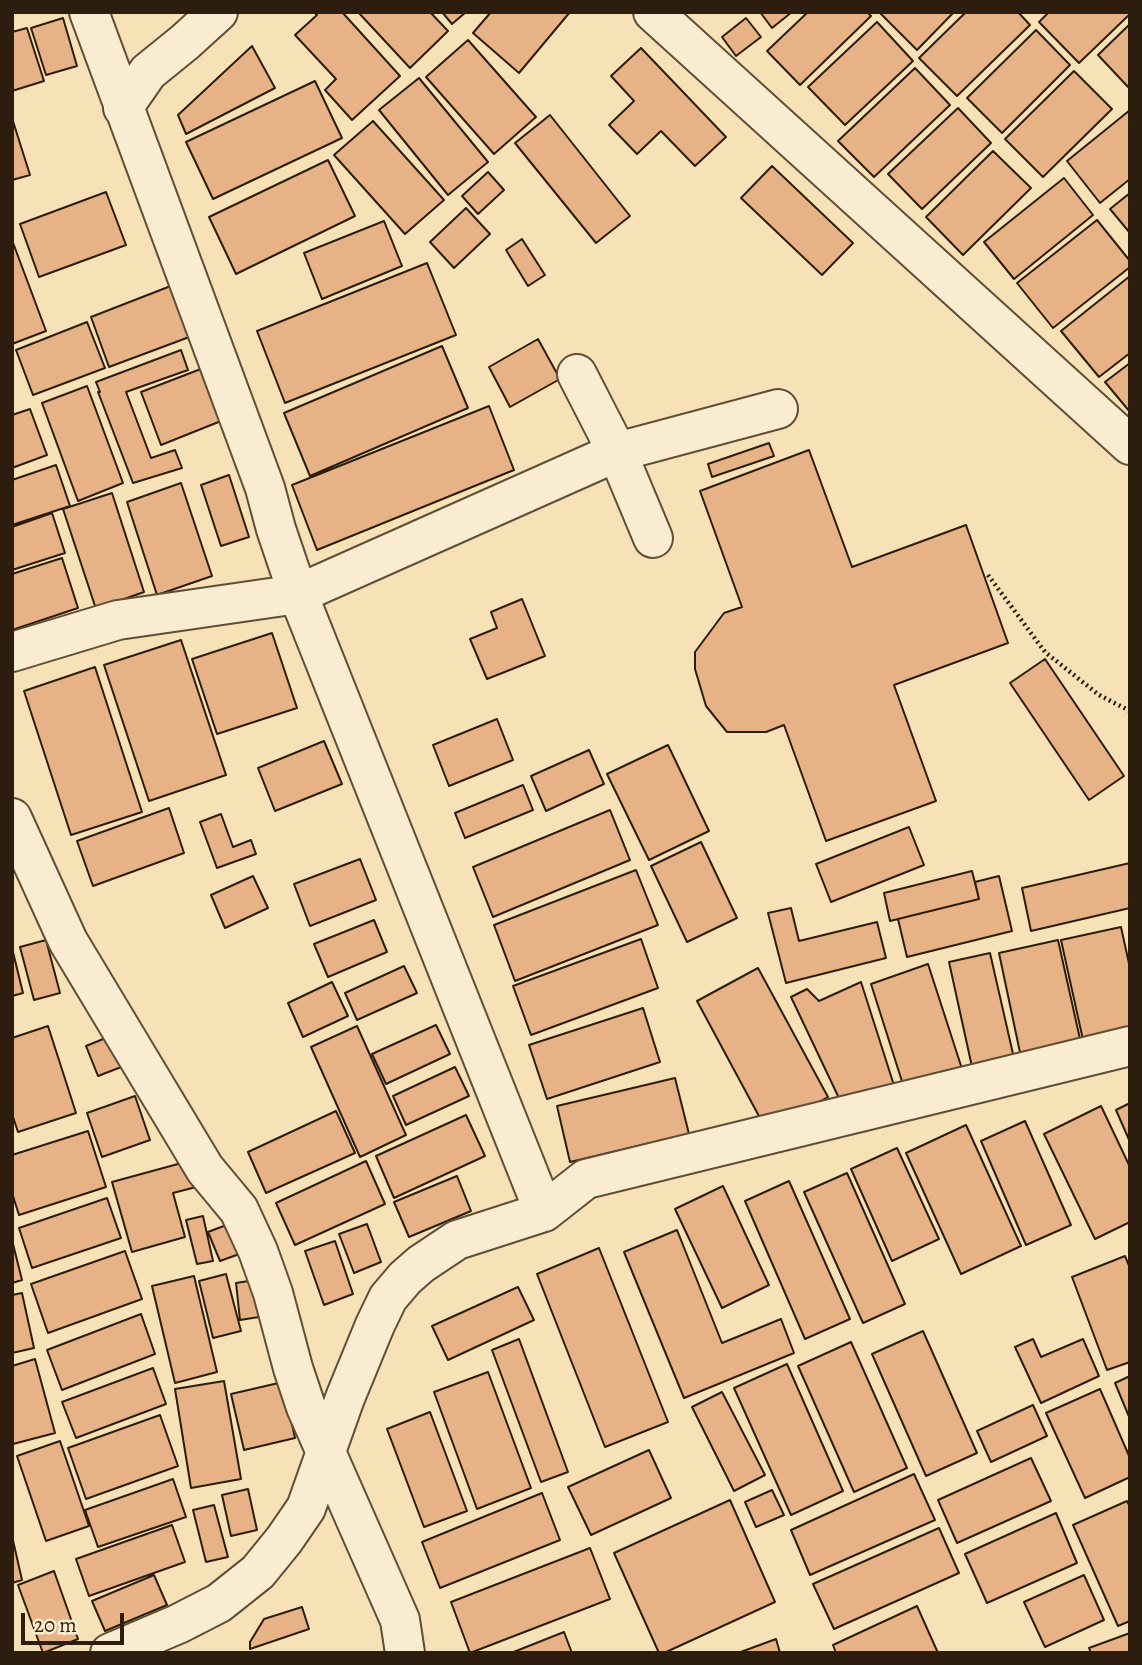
<!DOCTYPE html>
<style>
body{margin:0}
#map{position:relative;width:1142px;height:1665px;overflow:hidden;background:#f6e2b6;font-family:Alegreya,serif}
canvas{display:block}
.frame{position:absolute;inset:0;border:14px solid #2d1d0e;pointer-events:none}
.scale{position:absolute;left:21px;top:1613px;width:103px;height:32px;box-sizing:border-box;border:4px solid #2d1d0e;border-top:0;padding-left:9px;font-size:21px;line-height:24px;white-space:nowrap;color:#2d1d0e;-webkit-text-stroke:5px #f9ecd0;paint-order:stroke}
</style>
<div id="map">
<canvas width="1142" height="1665"></canvas>
<div class="frame"></div>
<div class="scale">20 m</div>
</div>
<script>
const c = document.querySelector('canvas').getContext('2d');
c.lineJoin = 'round';
function paint(path, color) { c.fillStyle = color; c.fill(path, 'evenodd'); }
const shape = rows => new Path2D(rows.map(r => 'M' + r).join(''));
function trace(path, color, width, dash) { c.strokeStyle = color; c.lineWidth = width; c.lineCap = dash ? 'butt' : 'round'; c.setLineDash(dash || []); c.stroke(path); }
const building = shape([
 [314,12,342,12,400,76,352,120,325,90,336,79,295,35,317,15,314,12],
 [358,12,430,12,448,31,410,68,358,12],
 [442,12,466,12,452,24,442,12],
 [491,12,570,12,519,73,473,33,491,12],
 [760,12,792,12,772,28,760,12],
 [808,12,867,12,871,16,800,85,767,51,808,12],
 [879,12,954,12,917,50,879,12],
 [966,12,1018,12,1030,25,957,96,919,58,966,12],
 [1049,12,1130,12,1130,14,1079,63,1039,22,1049,12],
 [63,18,77,66,46,75,31,28,63,18],
 [746,18,761,37,736,56,722,37,746,18],
 [877,22,913,61,845,125,808,87,877,22],
 [1130,24,1130,89,1098,55,1130,24],
 [27,28,44,81,12,91,12,32,27,28],
 [1036,30,1070,65,1002,133,967,98,1036,30],
 [468,40,536,117,494,154,426,77,468,40],
 [252,46,275,88,186,134,178,115,252,46],
 [641,48,726,137,695,166,661,131,637,154,609,125,634,101,611,76,641,48],
 [915,68,950,105,874,177,838,141,915,68],
 [1074,71,1112,109,1043,177,1005,139,1074,71],
 [419,78,488,162,448,195,379,110,419,78],
 [315,81,342,138,213,199,186,142,315,81],
 [958,108,991,143,922,209,888,174,958,108],
 [1130,110,1130,179,1100,203,1067,161,1130,110],
 [550,115,630,216,596,243,515,143,550,115],
 [12,118,30,175,12,180,12,118],
 [373,121,444,200,405,234,334,155,373,121],
 [993,151,1031,188,963,255,926,217,993,151],
 [328,160,355,216,236,274,209,217,328,160],
 [772,166,853,243,822,275,741,198,772,166],
 [488,172,504,190,478,214,462,196,488,172],
 [1064,178,1093,215,1014,279,984,242,1064,178],
 [106,192,126,245,39,277,20,224,106,192],
 [1130,193,1130,233,1110,209,1130,193],
 [466,208,490,234,454,268,430,242,466,208],
 [1097,220,1130,261,1130,267,1053,328,1017,283,1097,220],
 [384,221,402,266,322,299,304,253,384,221],
 [522,239,545,275,528,286,506,250,522,239],
 [12,240,46,331,12,344,12,240],
 [427,263,456,335,285,403,257,331,427,263],
 [1130,276,1130,353,1099,377,1061,331,1130,276],
 [181,282,200,333,109,367,91,317,181,282],
 [87,322,105,368,33,395,16,350,87,322],
 [538,339,560,379,510,407,489,367,538,339],
 [442,346,468,408,310,476,284,413,442,346],
 [181,350,188,370,126,392,151,458,175,450,182,468,133,483,98,392,100,392,96,382,181,350],
 [1130,363,1130,412,1105,382,1130,363],
 [206,367,226,419,161,445,141,392,206,367],
 [87,386,123,483,78,501,42,403,87,386],
 [489,406,514,470,317,550,292,485,489,406],
 [30,409,47,455,12,468,12,415,30,409],
 [769,443,774,456,712,477,708,464,769,443],
 [809,450,852,567,966,525,1008,643,894,685,936,801,826,841,784,725,766,732,727,732,706,706,695,669,695,652,724,613,742,607,700,491,809,450],
 [56,465,70,506,12,525,12,480,56,465],
 [229,475,249,537,221,546,201,485,229,475],
 [181,483,212,576,157,595,127,502,181,483],
 [112,493,144,592,96,609,63,509,112,493],
 [52,513,65,553,12,570,12,527,52,513],
 [62,558,78,608,12,630,12,574,62,558],
 [522,599,545,656,487,679,470,639,497,628,491,612,522,599],
 [272,633,297,708,217,734,192,659,272,633],
 [181,640,226,775,149,801,104,665,181,640],
 [1045,659,1124,776,1089,800,1010,683,1045,659],
 [95,667,142,812,71,835,24,691,95,667],
 [497,719,513,760,449,786,433,745,497,719],
 [324,741,342,784,275,811,258,768,324,741],
 [668,745,709,831,649,860,607,774,668,745],
 [589,750,604,784,546,811,531,776,589,750],
 [523,785,533,810,465,838,455,813,523,785],
 [169,808,184,853,93,886,77,841,169,808],
 [610,810,630,860,493,917,473,867,610,810],
 [221,814,233,847,251,840,256,854,217,868,200,822,221,814],
 [909,827,924,865,831,902,816,864,909,827],
 [701,842,737,918,687,942,651,866,701,842],
 [360,859,376,900,310,926,294,884,360,859],
 [1130,863,1130,908,1031,931,1022,888,1130,863],
 [636,870,658,925,515,981,494,925,636,870],
 [972,871,979,899,890,921,884,893,972,871],
 [253,876,268,908,225,928,211,895,253,876],
 [999,876,1012,931,907,957,898,919,979,899,975,882,999,876],
 [791,908,799,941,877,922,886,958,786,983,768,913,791,908],
 [374,920,387,952,328,977,314,944,374,920],
 [1121,927,1130,968,1130,1039,1085,1049,1061,940,1121,927],
 [641,939,658,988,531,1035,513,986,641,939],
 [46,940,60,993,34,1000,20,947,46,940],
 [1058,940,1082,1048,1022,1062,999,953,1058,940],
 [12,948,23,993,12,996,12,948],
 [990,953,1016,1067,974,1076,949,962,990,953],
 [928,964,964,1075,906,1094,871,984,928,964],
 [404,966,417,993,357,1020,345,993,404,966],
 [758,968,828,1097,767,1131,697,1001,758,968],
 [332,982,348,1016,303,1037,288,1003,332,982],
 [861,982,899,1101,847,1115,791,997,807,989,819,1001,861,982],
 [643,1008,660,1062,547,1099,529,1045,643,1008],
 [436,1025,450,1054,386,1084,372,1054,436,1025],
 [48,1026,76,1113,18,1132,12,1114,12,1038,48,1026],
 [357,1026,406,1135,360,1157,311,1047,357,1026],
 [118,1033,129,1064,98,1076,86,1046,118,1033],
 [455,1067,469,1096,406,1125,393,1096,455,1067],
 [675,1078,689,1134,570,1162,557,1106,675,1078],
 [135,1096,150,1140,102,1157,87,1113,135,1096],
 [1130,1103,1130,1142,1116,1110,1130,1103],
 [1101,1106,1130,1167,1130,1222,1095,1239,1044,1134,1101,1106],
 [336,1111,355,1153,266,1193,248,1152,336,1111],
 [466,1115,485,1156,394,1198,376,1156,466,1115],
 [1025,1121,1071,1225,1026,1245,981,1141,1025,1121],
 [966,1125,1021,1246,961,1274,906,1153,966,1125],
 [88,1131,106,1187,19,1215,12,1193,12,1155,88,1131],
 [897,1148,939,1239,892,1261,851,1169,897,1148],
 [189,1161,196,1187,173,1193,185,1237,132,1252,112,1182,189,1161],
 [366,1161,385,1204,295,1245,276,1203,366,1161],
 [847,1173,905,1304,863,1323,804,1192,847,1173],
 [457,1176,471,1211,409,1237,394,1202,457,1176],
 [789,1181,850,1319,805,1339,745,1201,789,1181],
 [723,1186,769,1285,722,1308,675,1209,723,1186],
 [107,1198,121,1238,32,1268,19,1228,107,1198],
 [203,1216,213,1261,197,1264,186,1220,203,1216],
 [229,1224,242,1253,220,1261,208,1232,229,1224],
 [367,1224,381,1262,354,1273,339,1234,367,1224],
 [677,1230,722,1343,781,1319,794,1353,684,1398,624,1252,677,1230],
 [12,1240,22,1280,12,1283,12,1240],
 [335,1241,353,1294,324,1305,305,1251,335,1241],
 [599,1248,668,1422,605,1447,537,1274,599,1248],
 [125,1251,142,1299,48,1333,31,1284,125,1251],
 [1125,1256,1130,1268,1130,1362,1107,1370,1072,1277,1125,1256],
 [226,1274,241,1331,213,1338,199,1281,226,1274],
 [194,1276,217,1372,175,1383,152,1286,194,1276],
 [255,1280,259,1317,240,1320,236,1283,255,1280],
 [518,1287,534,1320,448,1360,432,1326,518,1287],
 [22,1293,34,1348,12,1353,12,1295,22,1293],
 [141,1314,155,1354,62,1390,47,1350,141,1314],
 [923,1331,977,1453,926,1476,872,1354,923,1331],
 [519,1339,568,1472,541,1482,492,1350,519,1339],
 [1033,1339,1041,1357,1083,1339,1099,1376,1041,1403,1015,1347,1033,1339],
 [851,1342,907,1468,854,1492,798,1366,851,1342],
 [35,1359,55,1433,13,1444,12,1366,35,1359],
 [787,1364,843,1491,791,1515,734,1388,787,1364],
 [153,1368,166,1404,76,1438,62,1402,153,1368],
 [488,1372,531,1488,477,1509,434,1392,488,1372],
 [1130,1376,1130,1419,1115,1383,1130,1376],
 [224,1381,241,1479,191,1488,175,1389,224,1381],
 [283,1382,295,1438,244,1450,231,1394,283,1382],
 [1100,1389,1130,1458,1130,1477,1085,1498,1046,1413,1100,1389],
 [722,1392,765,1475,734,1491,692,1407,722,1392],
 [1033,1405,1047,1436,991,1462,977,1431,1033,1405],
 [430,1412,467,1511,424,1527,387,1429,430,1412],
 [160,1415,178,1466,86,1499,68,1448,160,1415],
 [60,1441,89,1526,46,1541,17,1456,60,1441],
 [649,1450,671,1498,591,1535,568,1487,649,1450],
 [1031,1458,1051,1501,957,1543,938,1500,1031,1458],
 [914,1474,935,1520,810,1575,791,1530,914,1474],
 [173,1479,186,1517,98,1547,85,1510,173,1479],
 [248,1489,257,1530,231,1536,222,1495,248,1489],
 [772,1490,784,1515,756,1527,745,1502,772,1490],
 [542,1493,560,1540,440,1588,422,1542,542,1493],
 [730,1500,775,1602,664,1653,659,1653,614,1553,730,1500],
 [1127,1501,1130,1507,1130,1621,1118,1626,1073,1525,1127,1501],
 [214,1505,228,1557,206,1562,193,1510,214,1505],
 [1056,1513,1077,1563,987,1603,965,1554,1056,1513],
 [172,1525,185,1562,89,1596,76,1559,172,1525],
 [939,1528,959,1573,834,1629,813,1584,939,1528],
 [12,1536,22,1580,12,1583,12,1536],
 [590,1548,610,1599,470,1653,451,1602,590,1548],
 [54,1571,78,1639,43,1653,18,1585,54,1571],
 [154,1575,167,1605,105,1631,92,1601,154,1575],
 [1084,1575,1104,1620,1045,1647,1024,1602,1084,1575],
 [917,1606,938,1653,836,1653,833,1645,917,1606],
 [302,1607,309,1629,250,1649,250,1642,264,1619,302,1607],
 [564,1632,572,1653,511,1653,564,1632],
 [1130,1633,1130,1653,1091,1653,1089,1648,1130,1633],
 [776,1639,780,1653,738,1653,776,1639]
]);
paint(building, '#e7b286');
trace(building, '#2d1d0e', 2);
const minor = shape([
 [89,12,265,488,276,529,298,594,544,1212],
 [653,12,1130,445],
 [123,108,148,72,185,42,218,12],
 [577,374,617,452,653,538],
 [12,652,118,620,298,594,617,452,778,409],
 [12,818,68,941,205,1169,239,1210,258,1251,273,1293,293,1368,306,1407,400,1620,405,1653],
 [110,1653,178,1624,219,1603,258,1572,284,1540,306,1508,345,1398,375,1325,388,1298,405,1278,421,1264,457,1240,544,1212,586,1179,1130,1046]
]);
trace(minor, '#5f4e38', 42);
trace(shape([
 [988,575,1045,652,1099,695,1130,711]
]), '#2d1d0e', 4.5, [2, 3.5]);
trace(minor, '#f9ecd0', 38);
</script>
